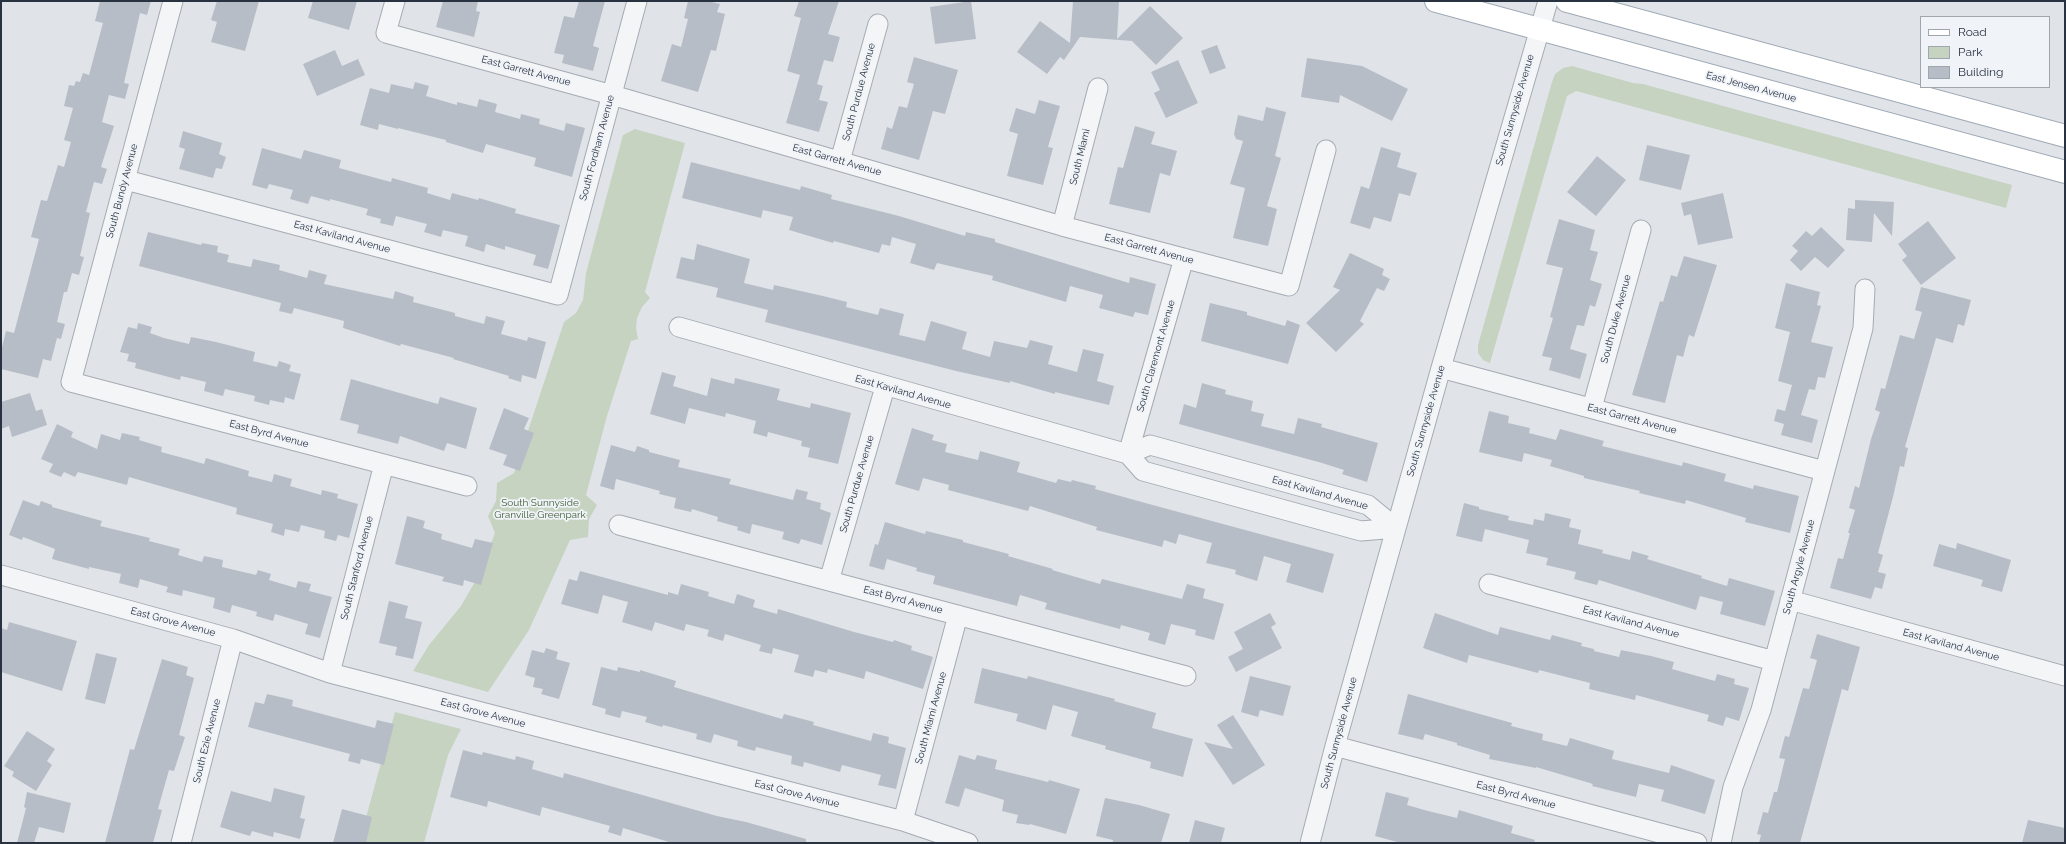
<!DOCTYPE html>
<style>
body{margin:0}
#map{position:relative;width:2066px;height:844px;overflow:hidden;background:#e0e4e9;font-family:Raleway,sans-serif}
canvas{display:block}
.frame{position:absolute;inset:0;border:2px solid #283241;pointer-events:none}
.legend{position:absolute;left:1920px;top:16px;width:130px;height:72px;box-sizing:border-box;background:#f0f3f7;border:1px solid #a0a6ae;margin:0;padding:5px 7px;list-style:none;font-size:12px;color:#283241}
.legend li{display:flex;align-items:center;gap:8px;height:20px}
.legend b{width:20px;border:1px solid #a0a6ae}
</style>
<div id="map">
<canvas width="2066" height="844"></canvas>
<div class="frame"></div>
<ul class="legend">
<li><b style="height:5px;background:#fff"></b>Road</li>
<li><b style="height:11px;background:#c6d3c1"></b>Park</li>
<li><b style="height:11px;background:#b7bdc6"></b>Building</li>
</ul>
</div>
<script>
const c = document.querySelector('canvas').getContext('2d');
c.lineJoin = 'round';
function paint(path, color) { c.fillStyle = color; c.fill(path, 'evenodd'); }
const shape = rows => new Path2D(rows.map(r => 'M' + r).join(''));
function trace(path, color, width, dash) { c.strokeStyle = color; c.lineWidth = width; c.lineCap = dash ? 'butt' : 'round'; c.setLineDash(dash || []); c.stroke(path); }
function label(font, color, halo, rows, align = 'center') {
  c.font = font + ' Raleway,sans-serif'; c.lineWidth = 3.5; c.setLineDash([]); c.textBaseline = 'middle'; c.strokeStyle = halo; c.fillStyle = color; for (const [text, x, y, turn = 0] of rows) {
    c.save(); c.translate(x, y); c.rotate((+turn || 0) * Math.PI / 180); c.textAlign = isNaN(turn) ? turn : align; if (halo) c.strokeText(text, 0, 0); c.fillText(text, 0, 0); c.restore();
  }
}
paint(shape([
 [1572,66,1633,83,1643,84,2012,185,2006,208,1576,91,1567,96,1490,363,1483,360,1478,353,1478,345,1552,82,1555,74,1563,68],
 [635,129,685,143,645,292,650,298,642,307,637,318,636,328,638,339,631,341,607,416,586,495,597,505,589,519,588,537,570,540,529,630,488,692,413,671,429,645,461,606,480,573,495,533,488,516,496,501,497,483,514,473,564,322,576,313,583,300,586,273,623,135],
 [395,712,461,729,448,755,424,843,359,843]
]), '#c6d3c1');
paint(shape([
 [100,1,151,1,147,15,140,13,124,83,129,84,125,99,109,95,102,122,114,126,101,167,107,169,102,184,94,182,86,212,90,213,80,256,84,257,79,275,72,273,67,292,64,292,57,322,65,324,61,339,57,338,51,361,43,359,38,378,1,369,1,351,6,331,14,333,39,239,31,237,41,200,47,201,58,165,64,167,71,142,64,140,73,108,64,106,69,85,74,86,76,81,80,82,83,73,89,75,103,23,95,21],
 [217,1,259,1,245,51,211,42,217,22,211,20],
 [313,1,357,1,349,30,308,18],
 [443,1,478,1,476,11,480,12,474,37,436,27],
 [579,1,605,1,593,46,599,48,593,71,562,63,564,55,554,53,564,16,574,18],
 [688,1,708,1,720,4,717,12,725,14,716,51,711,50,698,92,661,81,672,44,681,47,688,19,684,18],
 [799,1,839,1,828,34,840,37,833,62,824,60,817,84,823,86,819,100,828,102,819,132,786,123,800,75,787,71,801,18,794,16],
 [971,1,976,39,935,44,930,7],
 [1073,1,1119,1,1117,39,1150,6,1183,38,1156,65,1132,41,1080,37,1064,60,1060,57,1047,74,1017,52,1040,21,1070,43],
 [1217,45,1226,68,1210,74,1201,51],
 [335,50,342,66,358,59,365,75,317,96,303,64],
 [914,57,958,70,945,114,933,111,919,160,881,149,887,127,892,129,899,106,907,108,914,84,907,82],
 [1307,58,1362,66,1408,89,1392,121,1340,95,1339,103,1301,97],
 [1178,60,1198,103,1166,118,1154,93,1160,90,1151,72],
 [415,82,429,86,426,96,457,105,457,102,477,107,479,99,497,104,495,112,520,119,521,114,540,119,539,124,564,131,566,123,585,128,572,177,534,166,536,158,486,144,483,153,446,142,446,140,398,128,398,129,379,124,378,130,360,125,370,88,389,93,391,84,413,89],
 [1039,100,1060,106,1048,147,1053,148,1043,185,1007,176,1018,134,1009,131,1016,108,1035,114],
 [1266,107,1286,112,1275,156,1281,158,1267,206,1277,209,1268,246,1233,238,1245,188,1230,184,1243,141,1236,139,1234,134,1238,115,1263,121],
 [1135,126,1155,132,1151,144,1177,151,1170,176,1160,173,1150,213,1109,204,1118,167,1123,168],
 [183,131,222,143,219,154,226,157,222,169,216,168,213,178,179,169,185,149,179,147],
 [1647,145,1690,155,1681,190,1639,180],
 [1381,147,1401,153,1397,167,1417,173,1410,196,1399,193,1391,222,1374,217,1370,229,1350,223,1361,186,1369,189],
 [262,148,301,159,304,150,341,160,339,168,391,182,392,178,428,188,427,193,450,200,452,193,478,200,479,198,516,209,515,213,560,225,548,269,533,265,536,255,505,246,505,250,486,244,484,252,465,246,468,236,443,230,441,237,424,232,427,224,396,216,393,226,380,223,381,219,366,215,368,209,330,199,330,201,311,196,308,204,290,199,293,190,269,184,267,189,252,185],
 [1597,156,1626,180,1596,216,1567,192],
 [691,162,800,190,801,186,832,195,831,199,899,216,965,236,966,232,995,239,995,242,1129,283,1130,277,1156,284,1148,315,1135,312,1133,317,1099,308,1103,295,1070,286,1066,302,992,280,993,276,937,263,934,270,910,263,916,244,892,237,890,246,882,244,879,253,834,241,833,243,789,230,793,217,763,210,761,218,682,198],
 [1723,193,1733,238,1698,245,1691,214,1684,216,1681,203],
 [1855,200,1894,202,1892,236,1874,213,1872,242,1846,240,1848,208,1855,209],
 [1559,219,1595,230,1590,250,1598,252,1590,280,1602,284,1595,307,1590,305,1584,326,1577,325,1570,349,1587,354,1580,379,1549,370,1552,358,1542,356,1553,318,1550,317,1563,268,1546,264],
 [1928,221,1956,258,1921,285,1902,260,1907,256,1898,244],
 [1821,227,1845,250,1828,268,1815,257,1801,271,1790,260,1798,251,1792,246,1806,231,1812,236],
 [148,232,201,245,202,243,218,246,217,252,229,255,227,262,251,267,253,259,280,265,279,270,307,278,309,270,327,275,324,284,393,299,395,291,414,297,413,302,455,313,455,316,484,324,486,316,505,321,501,334,527,341,528,337,546,342,536,379,522,375,521,382,508,378,509,376,453,359,454,358,401,344,400,346,343,328,344,321,294,308,292,314,279,311,281,303,139,266],
 [697,244,750,259,744,283,773,290,774,285,823,296,847,302,846,307,878,315,880,308,904,314,899,335,925,341,931,321,967,332,962,349,990,357,994,341,1027,348,1030,340,1053,346,1048,364,1077,372,1083,349,1104,354,1097,381,1114,386,1109,405,1055,392,1055,394,1010,381,1010,383,956,371,765,322,768,310,716,297,718,288,676,278,681,257,694,260],
 [1350,253,1384,269,1382,275,1390,279,1384,291,1377,288,1360,321,1364,324,1336,352,1306,323,1340,290,1333,287],
 [1684,256,1717,265,1694,337,1689,335,1683,357,1677,355,1665,403,1632,395,1660,301,1663,302,1671,275,1677,277],
 [1786,283,1820,292,1817,305,1821,306,1811,342,1833,347,1825,378,1818,377,1815,390,1809,389,1801,415,1818,420,1812,443,1781,435,1784,424,1774,421,1777,409,1785,411,1792,385,1778,381,1790,332,1775,328],
 [1921,287,1971,300,1964,326,1958,324,1953,343,1936,338,1905,447,1908,448,1904,467,1900,466,1893,497,1878,553,1883,555,1878,572,1886,574,1882,589,1875,587,1871,599,1830,588,1838,558,1843,559,1850,533,1848,533,1855,510,1849,508,1855,486,1859,488,1871,439,1880,412,1875,410,1881,388,1885,389,1900,335,1914,339,1922,312,1915,310],
 [1210,303,1247,312,1247,315,1285,326,1287,320,1300,325,1288,364,1201,341],
 [138,323,152,327,150,333,164,338,189,344,191,337,216,342,255,352,253,361,277,367,279,361,291,365,289,371,301,374,294,400,285,397,284,403,270,400,269,405,254,401,255,396,225,389,223,396,204,391,206,382,181,376,180,380,135,368,136,363,127,361,129,354,120,352,128,327,137,329],
 [662,372,676,376,673,386,707,396,711,378,734,384,735,378,780,389,777,400,810,408,811,403,851,413,838,464,808,457,810,448,801,446,802,441,768,432,767,437,753,433,756,421,726,413,725,417,689,408,685,424,650,414],
 [351,379,438,404,440,397,477,408,466,449,447,443,444,451,400,436,398,444,357,433,359,425,340,420],
 [1202,383,1226,390,1225,394,1253,401,1251,411,1264,414,1261,426,1294,434,1298,418,1322,424,1321,427,1378,443,1367,482,1342,474,1344,470,1322,463,1179,424,1184,404,1196,408],
 [30,393,36,411,42,409,47,425,12,437,9,426,1,429,1,402],
 [504,408,529,418,524,429,534,433,520,471,503,465,507,455,489,449],
 [1489,411,1509,416,1508,423,1530,428,1529,433,1556,440,1560,429,1604,441,1602,446,1682,466,1683,462,1726,474,1724,481,1753,489,1754,485,1799,496,1790,533,1745,522,1746,518,1686,500,1685,504,1639,493,1640,491,1584,478,1584,476,1550,466,1552,460,1524,453,1522,462,1479,452],
 [57,424,73,432,71,437,97,449,101,434,120,440,122,433,140,437,139,440,162,447,161,452,187,459,204,464,206,458,249,471,248,476,272,482,274,474,292,479,290,486,321,495,322,490,338,494,337,498,358,504,349,538,338,535,336,541,324,538,325,531,301,525,299,532,285,529,284,536,271,532,273,524,236,514,237,508,129,477,127,485,78,472,75,477,64,472,61,477,49,472,53,464,41,459],
 [912,428,934,435,932,440,947,444,945,452,978,460,980,451,998,456,1020,462,1017,472,1056,483,1058,479,1071,482,1072,480,1096,486,1095,489,1149,504,1334,554,1323,593,1286,582,1291,564,1264,556,1257,581,1235,574,1236,570,1206,563,1212,543,1179,534,1176,544,1164,540,1162,547,1096,530,1097,527,1030,506,1028,511,948,490,949,485,923,478,919,491,895,484],
 [611,445,635,452,637,446,649,450,649,452,680,460,678,467,731,479,729,484,793,500,796,489,808,492,806,499,821,503,820,509,831,513,822,545,801,539,799,544,782,539,784,532,752,524,750,534,737,530,738,527,717,521,718,517,692,509,691,512,674,508,676,498,659,494,660,491,616,479,614,490,600,486],
 [23,500,39,506,41,501,52,505,52,507,102,521,100,526,150,538,149,541,180,549,178,555,202,562,204,556,223,560,222,567,256,575,258,570,271,574,269,580,296,588,298,581,311,584,309,591,332,597,320,638,305,634,308,624,275,614,273,621,256,616,257,612,232,605,230,613,213,608,215,598,183,590,182,596,166,592,168,587,140,579,138,588,119,583,121,574,89,567,89,569,52,559,55,549,23,537,22,540,9,535],
 [1464,503,1479,507,1479,509,1509,516,1508,520,1533,525,1534,519,1544,521,1545,513,1571,519,1569,527,1581,530,1578,544,1603,550,1602,553,1630,560,1632,551,1649,556,1647,559,1702,576,1701,578,1727,586,1729,578,1775,591,1765,626,1720,614,1723,602,1700,596,1696,610,1599,580,1597,585,1574,579,1576,572,1546,565,1548,558,1526,553,1529,540,1485,529,1482,542,1456,536],
 [407,516,425,521,423,528,442,534,441,539,472,548,475,539,493,543,481,585,464,580,463,586,442,581,444,577,395,564],
 [885,522,925,534,926,531,963,540,963,542,1009,554,1008,556,1053,569,1052,570,1100,584,1102,579,1182,599,1187,584,1205,589,1203,598,1224,604,1214,640,1195,635,1196,630,1171,624,1165,645,1148,640,1150,633,1121,625,1120,629,1045,609,1047,603,1020,595,1017,606,933,584,935,576,916,571,917,568,887,559,884,570,869,566,875,544,878,545],
 [1957,543,2011,560,2002,592,1981,586,1983,580,1933,566,1939,544,1956,549],
 [580,571,668,595,668,592,678,595,681,584,709,592,708,596,734,604,737,594,755,600,753,607,777,614,778,609,854,632,893,642,894,640,912,646,911,650,933,657,923,689,866,671,864,679,828,669,827,673,815,670,813,677,794,672,799,655,773,648,772,654,759,651,761,645,725,634,723,641,707,636,709,630,686,624,684,631,655,622,652,631,622,622,628,602,603,595,598,614,561,604,569,579,577,581],
 [389,601,408,606,405,618,422,622,413,659,395,655,397,647,379,643],
 [1270,613,1276,624,1271,627,1282,648,1236,672,1228,657,1243,649,1234,632],
 [1435,613,1498,635,1500,627,1550,640,1552,635,1582,643,1581,646,1594,649,1594,651,1619,657,1621,650,1651,656,1674,662,1672,669,1715,681,1717,674,1735,679,1734,684,1749,688,1739,721,1726,717,1723,726,1707,721,1709,715,1636,695,1635,700,1589,689,1590,683,1539,670,1538,673,1469,655,1467,663,1423,648],
 [9,622,77,641,62,691,1,672,1,628,7,630],
 [1817,634,1860,647,1848,691,1842,689,1800,843,1759,843,1761,835,1757,834,1763,812,1768,813,1774,792,1777,792,1785,759,1779,758,1785,736,1789,737,1803,688,1809,689,1817,660,1810,658],
 [546,648,558,652,556,659,570,663,559,699,541,694,543,689,533,687,535,678,525,675,532,650,544,653],
 [96,653,117,658,105,704,85,699],
 [162,659,188,667,186,675,194,678,179,735,185,737,174,771,169,770,158,809,162,810,153,843,105,843,130,749,134,750],
 [601,667,617,671,618,667,640,672,640,670,676,681,674,687,782,719,784,714,814,722,813,725,871,741,873,733,889,737,888,743,906,748,896,789,878,785,881,775,842,765,840,772,804,762,803,767,791,764,792,756,756,747,755,751,737,746,738,741,714,734,711,743,696,739,697,734,663,725,662,727,645,722,647,717,622,711,620,718,605,714,606,709,592,705],
 [982,668,1027,679,1028,676,1115,699,1114,701,1156,713,1152,728,1193,739,1183,777,1150,768,1151,762,1105,749,1106,746,1071,736,1078,712,1053,705,1046,730,1016,721,1018,714,974,703],
 [1250,676,1291,686,1283,716,1260,710,1258,717,1241,712],
 [267,694,293,700,292,706,375,728,377,720,394,724,384,765,361,759,360,764,348,761,350,754,248,727,255,702,264,704],
 [1408,694,1512,723,1511,726,1543,734,1542,740,1567,746,1570,738,1614,751,1612,759,1669,773,1671,765,1715,780,1705,814,1661,801,1664,790,1639,784,1636,797,1592,786,1593,784,1536,767,1536,768,1489,759,1490,755,1457,745,1457,743,1425,734,1423,740,1398,734],
 [1233,715,1265,765,1233,785,1204,742,1233,749,1217,725],
 [27,731,55,749,47,761,52,765,36,791,12,776,14,772,4,766],
 [463,750,482,755,483,752,515,760,516,756,534,761,532,769,563,778,564,773,717,816,746,822,806,839,806,843,672,843,623,828,621,836,608,832,610,826,542,807,540,816,488,801,487,807,450,797],
 [959,755,975,760,977,755,997,760,995,769,1048,782,1049,780,1080,789,1066,834,1030,824,1029,825,1016,823,1018,815,1002,811,1004,800,965,788,959,807,945,803],
 [274,788,305,796,300,818,305,819,300,839,274,832,273,837,252,831,250,836,220,827,231,791,271,802],
 [27,792,71,803,64,833,39,827,34,843,17,843,26,808,24,807],
 [1386,792,1409,798,1407,805,1428,811,1457,818,1459,810,1513,826,1511,833,1535,840,1534,843,1401,843,1375,836],
 [1105,798,1139,805,1170,814,1161,843,1113,843,1113,840,1096,836],
 [342,809,372,817,366,843,333,843],
 [1195,820,1225,828,1221,843,1189,843],
 [2028,820,2065,828,2065,843,2022,843]
]), '#b7bdc6');
const minor = shape([
 [173,1,71,382,467,486],
 [395,1,386,33,612,95,1062,226,1289,286,1326,150],
 [840,161,878,24],
 [126,180,558,295,637,1],
 [1062,226,1098,88],
 [679,327,1128,454,1143,471,1361,531,1396,528],
 [1441,368,1824,471],
 [1592,408,1641,230],
 [1128,454,1150,445,1368,505,1396,528],
 [1128,454,1184,258],
 [619,525,1186,676],
 [1,575,233,639,330,673,903,821,968,843],
 [829,581,885,387],
 [1489,584,1774,661],
 [1790,600,2065,676],
 [330,673,384,464],
 [1335,746,1697,843],
 [903,821,958,615],
 [181,843,233,639],
 [1310,843,1335,746,1441,368,1548,1],
 [1721,843,1733,787,1761,710,1863,328,1865,289]
]);
const major = shape([
 [1436,1,2065,172],
 [1567,1,2065,136]
]);
trace(minor, '#a5abb3', 21);
trace(major, '#9fa9b5', 24);
trace(minor, '#f3f5f7', 19);
trace(major, '#fff', 22);
label('10px', '#283241', '#f0f3f7', [
 ["East Garrett Avenue",526,71,15],
 ["East Jensen Avenue",1751,87,15],
 ["South Purdue Avenue",859,92,-75],
 ["South Sunnyside Avenue",1515,110,-74],
 ["South Fordham Avenue",597,148,-75],
 ["South Miami",1080,157,-76],
 ["East Garrett Avenue",837,160,16],
 ["South Bundy Avenue",122,191,-75],
 ["East Kaviland Avenue",342,237,15],
 ["East Garrett Avenue",1149,249,15],
 ["South Duke Avenue",1616,319,-75],
 ["South Claremont Avenue",1156,356,-74],
 ["East Kaviland Avenue",903,392,16],
 ["East Garrett Avenue",1632,419,15],
 ["South Sunnyside Avenue",1426,421,-74],
 ["East Byrd Avenue",269,434,15],
 ["South Purdue Avenue",857,484,-74],
 ["East Kaviland Avenue",1320,493,16],
 ["South Argyle Avenue",1799,567,-75],
 ["South Stanford Avenue",357,568,-76],
 ["East Byrd Avenue",903,600,15],
 ["East Grove Avenue",173,622,15],
 ["East Kaviland Avenue",1631,622,15],
 ["East Kaviland Avenue",1951,645,15],
 ["East Grove Avenue",483,713,15],
 ["South Miami Avenue",931,718,-75],
 ["South Sunnyside Avenue",1339,733,-75],
 ["South Ezie Avenue",207,741,-76],
 ["East Grove Avenue",797,794,14],
 ["East Byrd Avenue",1516,795,15]
]);
label('10px', '#3e5d35', '#f0f3f7', [
 ["South Sunnyside",540,503],
 ["Granville Greenpark",540,515]
]);
</script>
